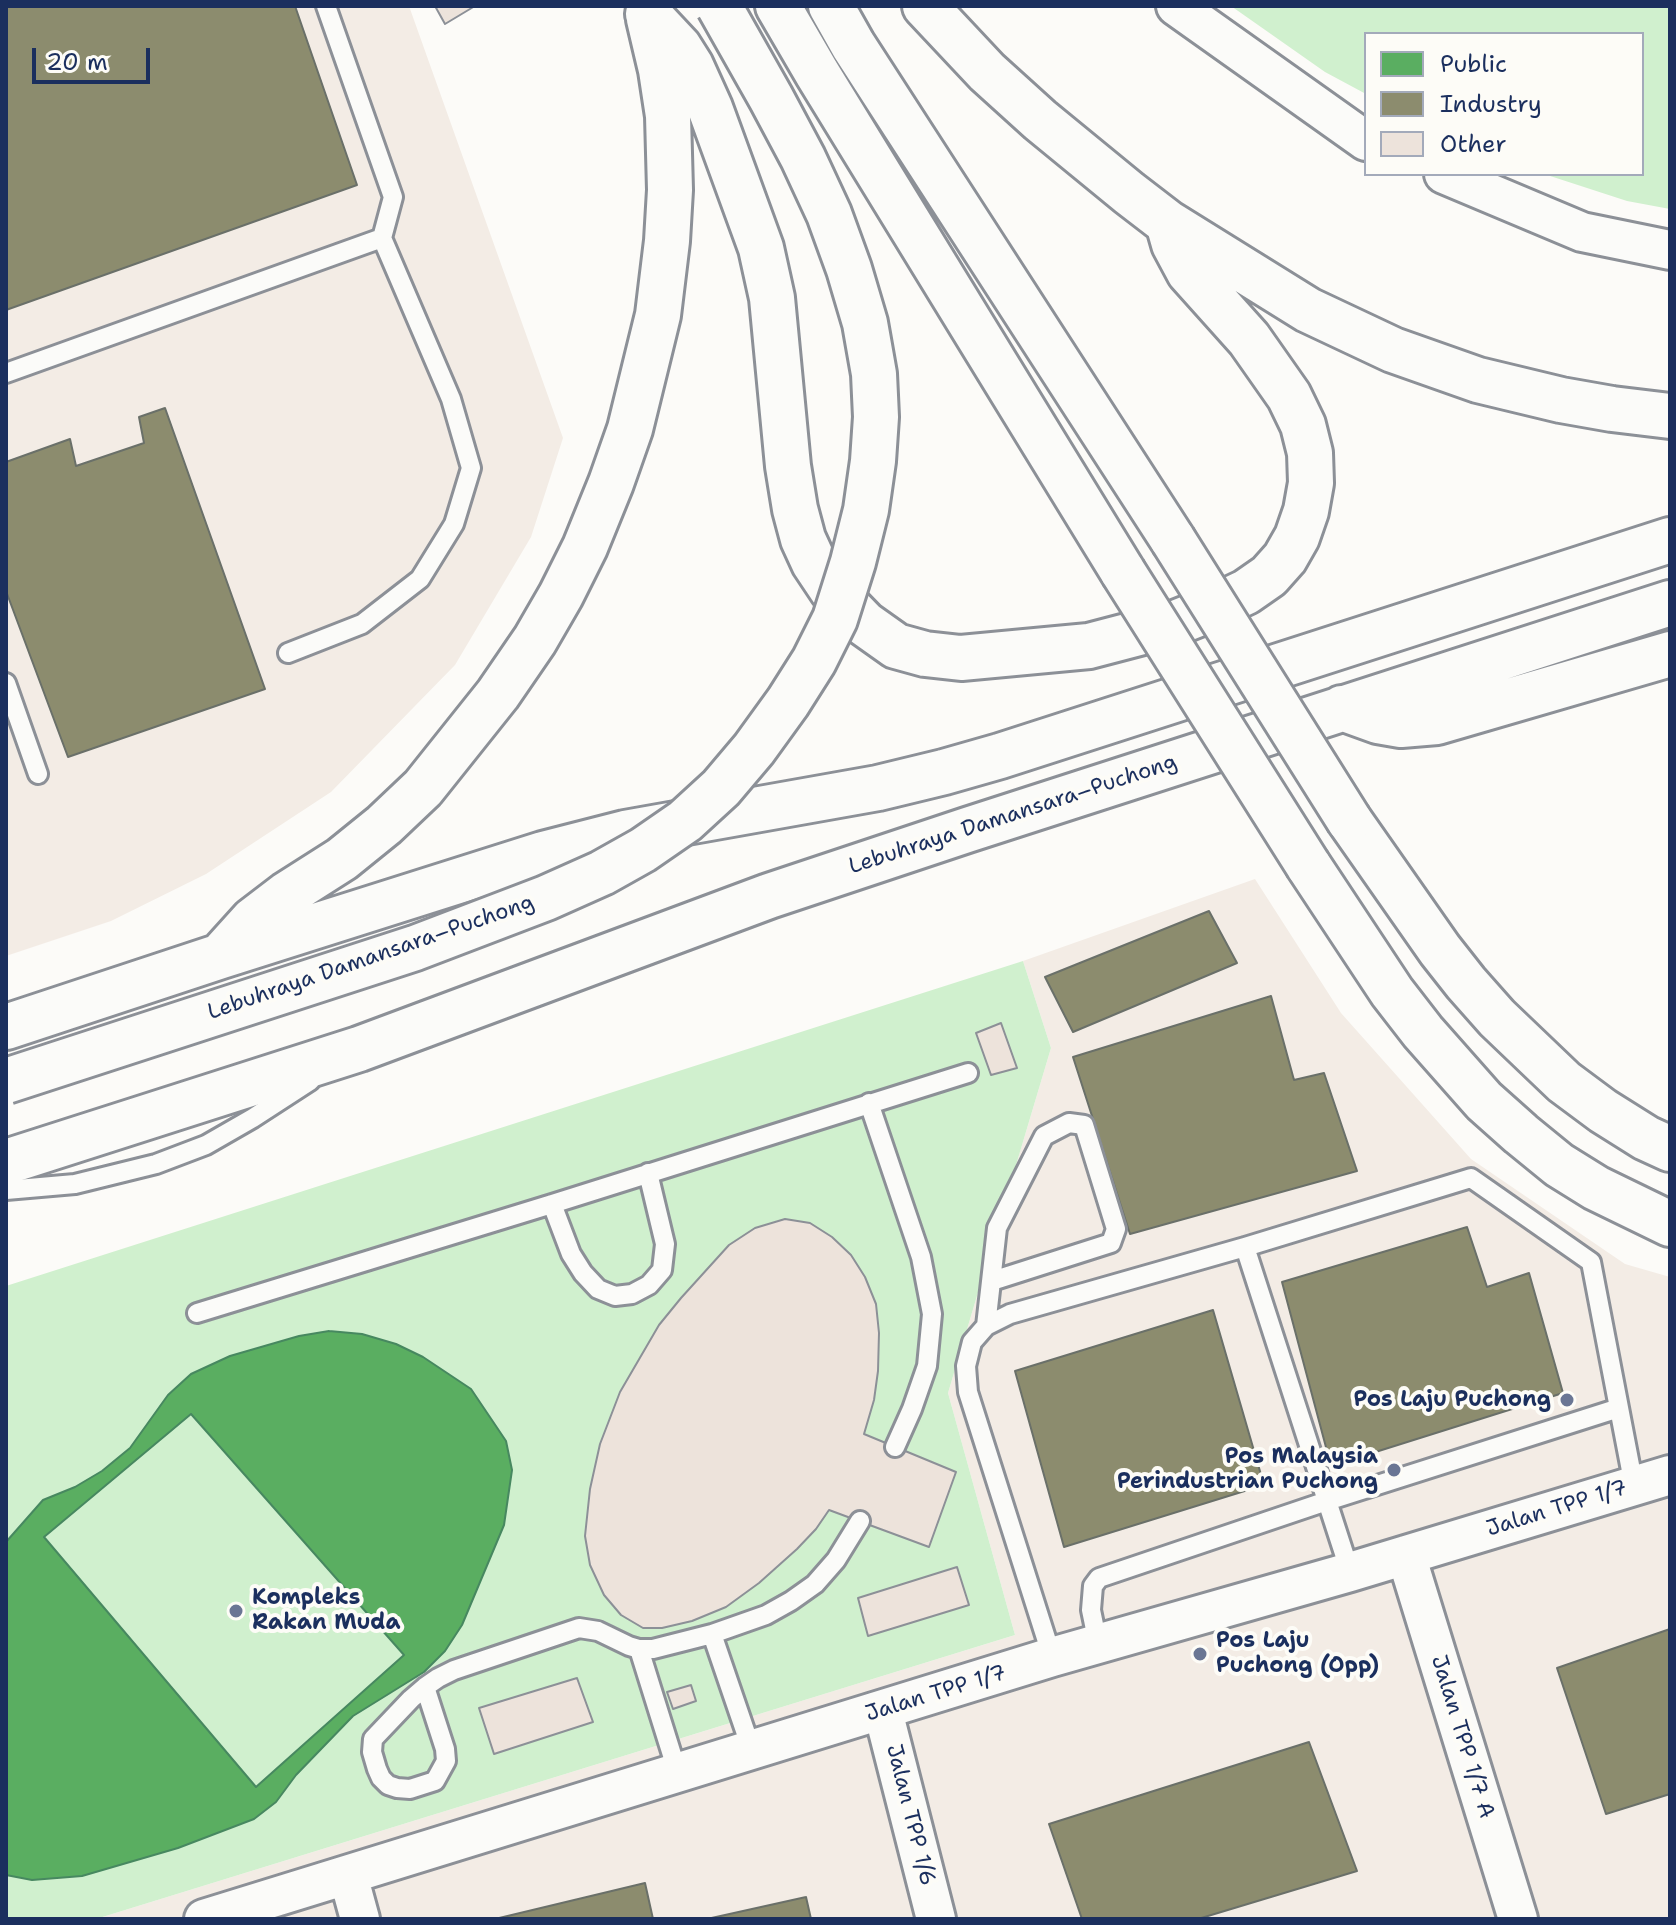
<!DOCTYPE html>
<meta charset="utf-8">
<style>
body{margin:0}
#map{position:relative;width:1676px;height:1925px;overflow:hidden;background:#fcfbf8;font-family:"Shantell Sans",sans-serif}
canvas{display:block}
.frame{position:absolute;inset:0;border:8px solid #1b2f5e;pointer-events:none}
.legend{position:absolute;left:1364px;top:32px;width:280px;height:144px;box-sizing:border-box;background:#fdfcf7;border:2px solid #a3aaba;margin:0;padding:10px 14px;list-style:none;font-size:24px;color:#1b2f5e}
.legend li{display:flex;align-items:center;gap:16px;height:40px}
.legend b{width:40px;border:2px solid #a3aaba}
.scale{position:absolute;left:32px;top:48px;width:118px;height:36px;box-sizing:border-box;border:4px solid #1b2f5e;border-top:0;padding-left:10px;font-size:24px;line-height:28px;white-space:nowrap;color:#1b2f5e;-webkit-text-stroke:6px #fdfcf7;paint-order:stroke}
</style>
<div id="map">
<canvas width="1676" height="1925"></canvas>
<div class="frame"></div>
<ul class="legend">
<li><b style="height:22px;background:#5aae61"></b>Public</li>
<li><b style="height:22px;background:#8c8c6e"></b>Industry</li>
<li><b style="height:22px;background:#ede3db"></b>Other</li>
</ul>
<div class="scale">20 m</div>
</div>
<script>
const c = document.querySelector('canvas').getContext('2d');
c.lineJoin = 'round';
function paint(path, color) { c.fillStyle = color; c.fill(path, 'evenodd'); }
const shape = rows => new Path2D(rows.map(r => 'M' + r).join(''));
function trace(path, color, width, dash) { c.strokeStyle = color; c.lineWidth = width; c.lineCap = dash ? 'butt' : 'round'; c.setLineDash(dash || []); c.stroke(path); }
function label(font, color, halo, rows, align = 'center') {
  c.font = font + ' "Shantell Sans",sans-serif'; c.lineWidth = 8; c.setLineDash([]); c.textBaseline = 'middle'; c.strokeStyle = halo; c.fillStyle = color; for (const [text, x, y, turn = 0] of rows) {
    c.save(); c.translate(x, y); c.rotate((+turn || 0) * Math.PI / 180); c.textAlign = isNaN(turn) ? turn : align; if (halo) c.strokeText(text, 0, 0); c.fillText(text, 0, 0); c.restore();
  }
}
paint(shape([
 [6,6,409,6,563,438,531,537,455,665,331,792,206,874,111,921,6,956],
 [1255,879,1341,1013,1471,1159,1625,1264,1670,1277,1670,1919,96,1919,1015,1635,948,1393,1051,1048,1023,961]
]), '#f3ece5');
paint(shape([
 [1231,6,1670,6,1670,209,1627,201,1544,174,1642,174,1642,34,1366,34,1366,94,1325,72],
 [1023,961,1051,1048,948,1393,1015,1635,96,1919,6,1919,6,1286]
]), '#d0f0ce');
const public = shape([
 [329,1331,362,1334,396,1344,423,1357,471,1389,506,1441,512,1470,504,1525,462,1625,445,1651,424,1672,353,1716,296,1775,276,1802,254,1819,178,1848,82,1876,32,1880,6,1875,6,1542,43,1500,75,1487,102,1471,130,1448,168,1395,191,1374,230,1356,299,1336,329,1331],
 [191,1414,404,1655,256,1787,44,1537,191,1414]
]);
paint(public, '#5aae61');
trace(public, '#478860', 2);
const industry = shape([
 [6,6,295,6,357,185,6,310,6,6],
 [165,408,265,689,68,757,6,591,6,462,70,439,76,466,144,443,139,417,165,408],
 [1209,911,1237,963,1073,1032,1045,977,1209,911],
 [1271,996,1294,1080,1324,1073,1357,1171,1130,1234,1073,1057,1271,996],
 [1467,1227,1487,1287,1529,1273,1563,1393,1331,1466,1282,1282,1467,1227],
 [1213,1310,1264,1485,1064,1547,1015,1371,1213,1310],
 [1670,1629,1670,1794,1606,1814,1557,1668,1670,1629],
 [1309,1742,1357,1871,1198,1919,1082,1919,1049,1824,1309,1742],
 [645,1883,653,1919,495,1919,645,1883],
 [806,1897,811,1919,707,1919,806,1897]
]);
paint(industry, '#8c8c6e');
trace(industry, '#6a7069', 2);
const building = shape([
 [435,6,475,6,445,24,435,6],
 [1001,1023,1017,1068,991,1075,976,1033,1001,1023],
 [785,1219,810,1223,832,1237,851,1255,865,1277,876,1304,879,1333,878,1371,874,1400,864,1434,956,1472,929,1547,829,1510,816,1529,797,1549,759,1583,726,1607,692,1621,662,1628,643,1628,621,1615,604,1595,590,1565,585,1536,590,1489,600,1444,620,1392,659,1325,681,1298,729,1245,755,1228,785,1219],
 [957,1567,969,1605,868,1636,858,1598,957,1567],
 [577,1678,593,1722,494,1754,479,1708,577,1678],
 [691,1685,696,1701,673,1709,667,1692,691,1685]
]);
paint(building, '#ede3db');
trace(building, '#8c9097', 2);
const lane = shape([
 [6,373,382,238,393,197,326,6],
 [288,653,362,624,420,579,454,524,471,468,451,399,382,238],
 [6,683,38,774],
 [869,1103,921,1257,932,1314,927,1366,912,1409,895,1447],
 [6,1190,75,1184,156,1164,206,1145,253,1118,310,1081],
 [552,1204,571,1254,583,1273,598,1289,615,1296,632,1294,649,1285,662,1270,665,1244,648,1173],
 [1245,1247,1350,1572],
 [197,1313,552,1204,968,1073],
 [986,1326,997,1228,1044,1136,1069,1123,1084,1125,1116,1229,1111,1243,992,1281],
 [712,1634,752,1751],
 [1098,1644,1091,1610,1093,1586,1099,1578,1327,1501,1619,1408],
 [639,1649,678,1774],
 [1052,1657,968,1392,966,1366,972,1342,986,1326,1010,1314,1245,1247,1471,1178,1591,1262,1634,1486],
 [425,1687,445,1749,446,1761,435,1781,410,1789,397,1788,388,1785,381,1778,377,1769,372,1752,373,1739,411,1699,425,1687,438,1678,454,1670,579,1628,598,1631,629,1646,639,1649,653,1649,712,1634,766,1615,791,1601,815,1584,836,1560,860,1521]
]);
const street = shape([
 [1176,6,1366,141],
 [1444,174,1582,232,1670,250],
 [1406,1555,1518,1919],
 [883,1711,936,1919],
 [348,1875,360,1919],
 [204,1919,1052,1657,1350,1572,1670,1475]
]);
const highway = shape([
 [778,6,817,73,1123,572],
 [831,6,853,45,1173,540],
 [925,6,987,72,1040,120,1129,193,1168,223,1308,310,1393,350,1478,380,1561,400,1612,409,1670,416],
 [648,14,679,47,691,66,710,108,761,248,772,298,788,466,795,509,803,539,814,563,832,590,865,624,896,646,925,654,961,658,1089,646,1173,624,1208,610,1246,592,1269,576,1285,558,1297,537,1306,511,1311,483,1310,453,1303,425,1289,396,1249,339,1189,272,1174,244,1168,223],
 [1342,708,1378,721,1401,725,1437,722,1670,654],
 [1349,820,1440,950,1466,983,1497,1018,1564,1082,1603,1111,1646,1138,1670,1149],
 [1308,865,1392,992,1423,1032,1484,1101,1521,1134,1559,1165,1596,1188,1670,1224],
 [225,951,253,920,287,894,342,859,384,825,423,788,498,694,535,640,561,595,585,547,611,483,630,429,658,315,667,241,670,190,668,116,661,70,649,19],
 [6,1027,221,956,543,854,625,833,878,788,944,772,1000,756,1670,540],
 [6,1162,359,1049,769,896,967,830,1670,603]
]);
trace(lane, '#8c9097', 24);
trace(street, '#8c9097', 44);
trace(highway, '#8c9097', 50);
trace(lane, '#fbfbf9', 18);
trace(street, '#fbfbf9', 38);
trace(highway, '#fbfbf9', 44);
const highwayBridge = shape([
 [1173,540,1349,820],
 [1123,572,1308,865],
 [6,1081,415,948,546,898,602,873,643,850,685,821,721,788,754,749,788,702,814,661,835,619,853,562,866,510,873,461,876,417,874,374,865,323,849,269,829,214,803,158,771,98,719,6]
]);
trace(highwayBridge, '#8c9097', 50, []);
trace(highwayBridge, '#fbfbf9', 44);
for (const [x, y, r, color] of [
 [1567,1400,8,"#6a7694"],
 [1394,1470,8,"#6a7694"],
 [236,1611,8,"#6a7694"],
 [1200,1654,8,"#6a7694"]
]) { const dot = new Path2D(); dot.arc(x, y, r, 0, 2 * Math.PI); c.fillStyle = color; c.fill(dot); trace(dot, '#fdfcf7', 3); }
label('22px', '#1b2f5e', '#fdfcf7', [
 ["Lebuhraya Damansara–Puchong",1013,815,-18],
 ["Lebuhraya Damansara–Puchong",371,958,-19],
 ["Jalan TPP 1/7",1557,1509,-17],
 ["Jalan TPP 1/7",936,1694,-17],
 ["Jalan TPP 1/7 A",1462,1737,73],
 ["Jalan TPP 1/6",910,1815,76]
]);
label('bold 22px', '#1b2f5e', '#fdfcf7', [
 ["Pos Laju Puchong",1551,1400],
 ["Pos Malaysia",1378,1457],
 ["Perindustrian Puchong",1378,1482],
 ["Kompleks",252,1598,"left"],
 ["Rakan Muda",252,1623,"left"],
 ["Pos Laju",1216,1641,"left"],
 ["Puchong (Opp)",1216,1666,"left"]
], 'right');
</script>
